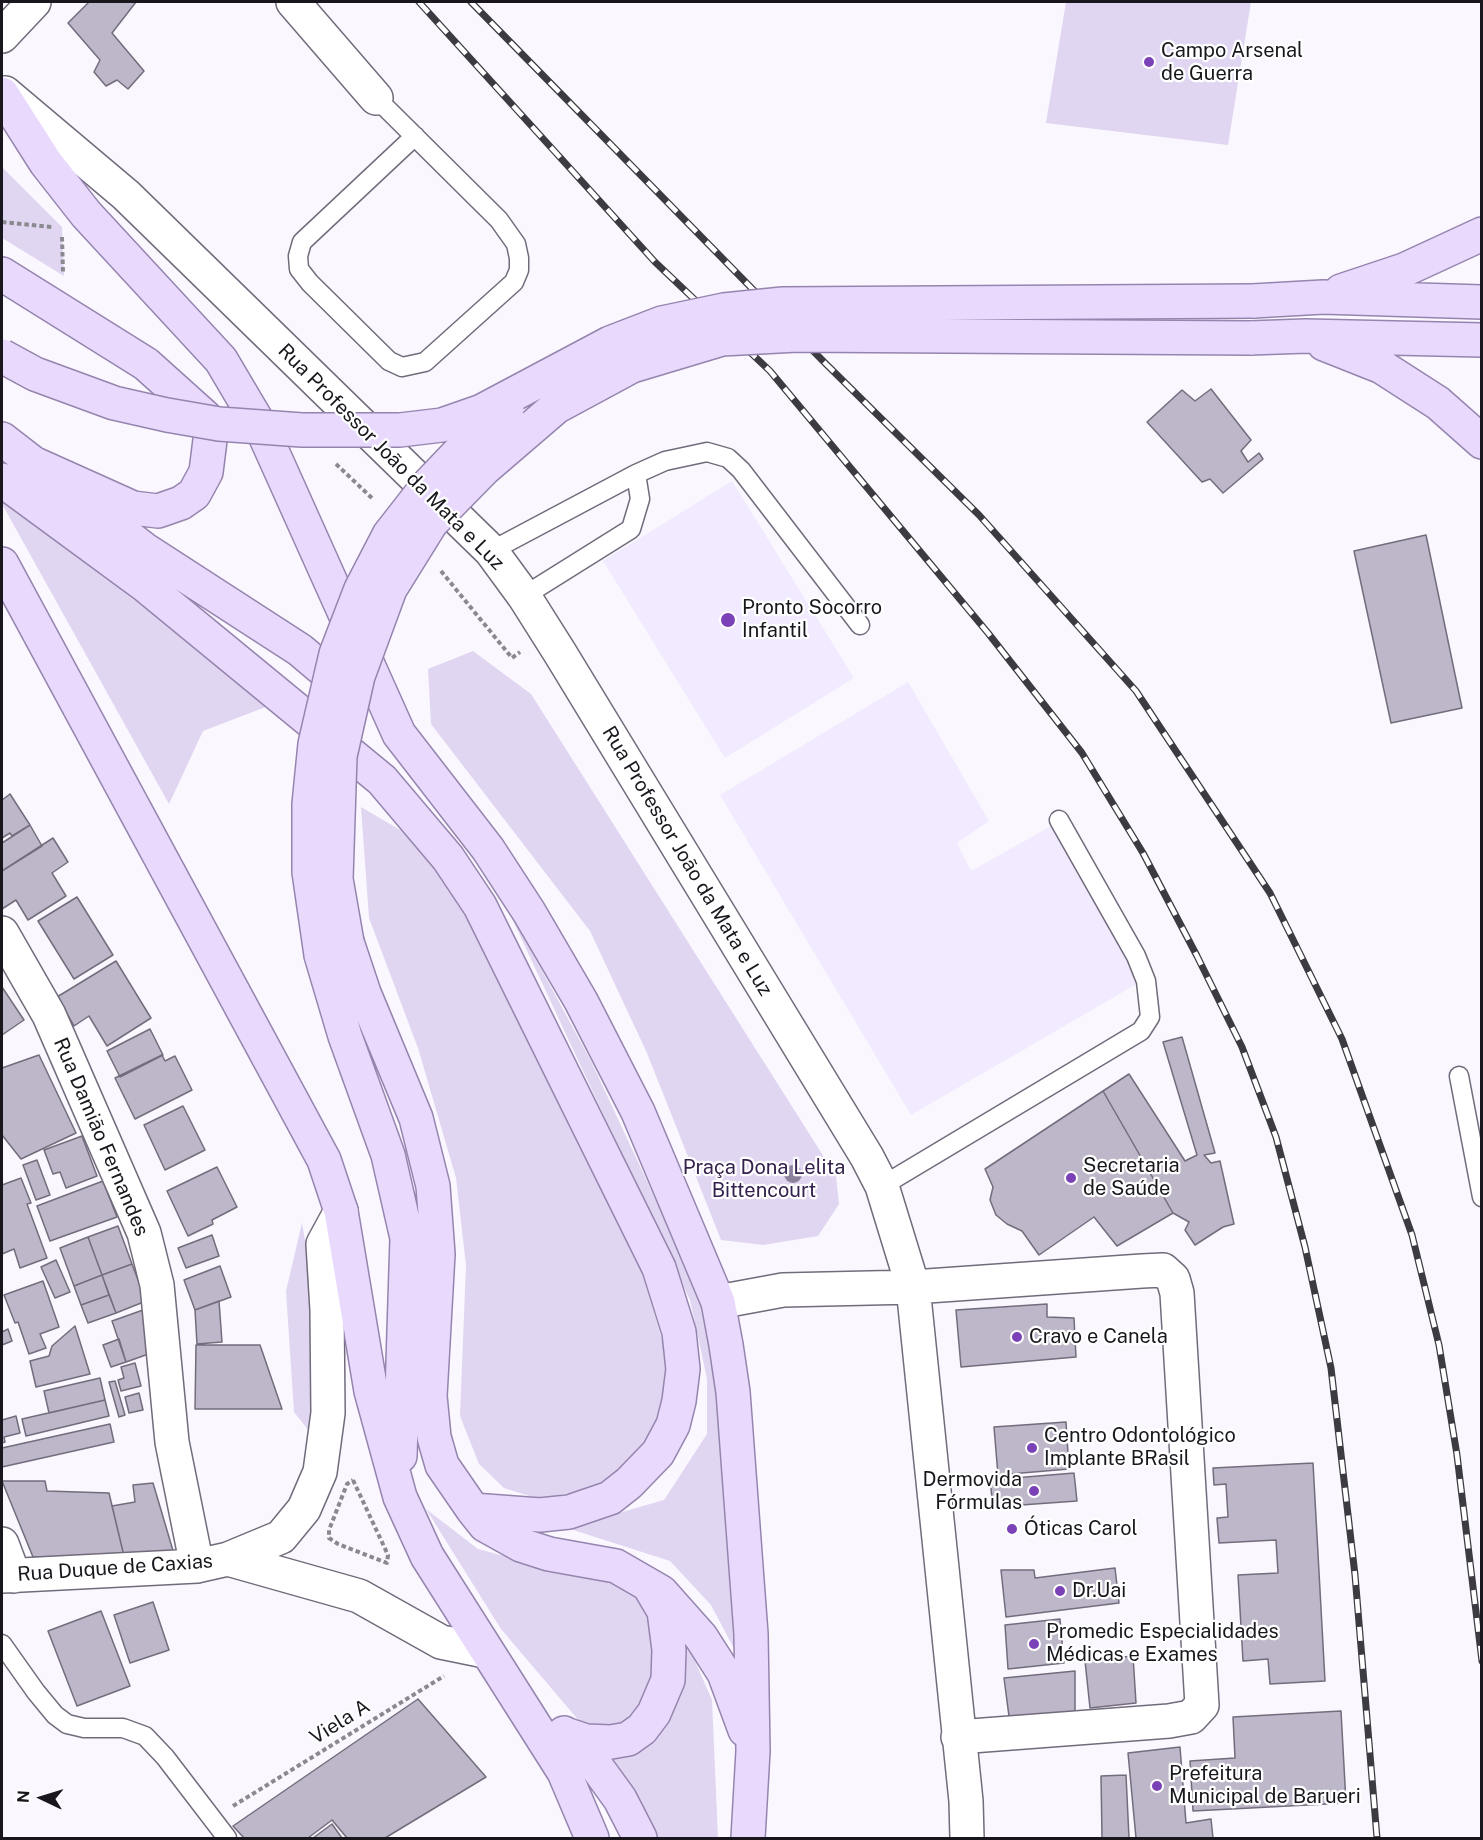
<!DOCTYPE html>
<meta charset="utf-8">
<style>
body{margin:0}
#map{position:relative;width:1483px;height:1840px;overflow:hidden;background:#faf7ff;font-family:"Public Sans",sans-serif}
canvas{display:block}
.frame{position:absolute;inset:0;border:3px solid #19171d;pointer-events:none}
.north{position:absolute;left:12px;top:1768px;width:60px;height:60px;-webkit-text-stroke:4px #fff;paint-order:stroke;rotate:274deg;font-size:16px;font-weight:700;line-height:24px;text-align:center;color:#19171d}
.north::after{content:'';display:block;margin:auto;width:21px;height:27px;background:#19171d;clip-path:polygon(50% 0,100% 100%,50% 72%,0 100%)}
</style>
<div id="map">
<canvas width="1483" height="1840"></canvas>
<div class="frame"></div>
<div class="north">N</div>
</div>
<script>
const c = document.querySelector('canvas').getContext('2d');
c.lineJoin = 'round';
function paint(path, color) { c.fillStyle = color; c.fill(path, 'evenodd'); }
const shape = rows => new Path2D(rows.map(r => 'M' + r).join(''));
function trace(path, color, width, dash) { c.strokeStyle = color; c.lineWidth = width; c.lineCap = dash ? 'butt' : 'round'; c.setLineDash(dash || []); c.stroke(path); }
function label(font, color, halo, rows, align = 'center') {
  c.font = font + ' "Public Sans",sans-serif'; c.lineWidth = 4.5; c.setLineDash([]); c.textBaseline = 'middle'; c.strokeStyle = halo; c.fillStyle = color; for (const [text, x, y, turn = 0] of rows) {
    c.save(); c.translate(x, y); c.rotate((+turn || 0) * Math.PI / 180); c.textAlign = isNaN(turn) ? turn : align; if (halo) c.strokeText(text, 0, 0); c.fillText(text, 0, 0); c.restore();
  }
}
paint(shape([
 [732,481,854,678,725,758,603,561],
 [908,682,989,821,957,843,971,871,1053,825,1140,982,911,1115,720,795]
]), '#f2eafe');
paint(shape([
 [1066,2,1251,2,1228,145,1046,123],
 [2,167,62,227,64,276,2,238],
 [2,498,271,705,203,731,169,804,2,504],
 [473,651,531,694,836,1176,839,1204,818,1236,763,1245,721,1240,647,1053,590,931,431,724,428,669],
 [361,807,412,837,490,949,641,1269,669,1363,661,1422,632,1464,590,1489,539,1499,504,1488,479,1464,460,1416,466,1265,456,1178,418,1048,369,918],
 [500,893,591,1061,708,1312,720,1397,740,1660,711,1605,670,1561,567,1528,664,1500,707,1434,707,1379,690,1300],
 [302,1223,312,1280,313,1436,294,1412,286,1291],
 [426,1509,478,1549,523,1561,601,1576,656,1609,692,1654,712,1700,718,1838,658,1838,597,1742,501,1629]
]), '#e0d6f1');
const building = shape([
 [89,2,136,2,112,33,144,71,128,89,117,80,106,86,94,72,100,60,68,23,89,2],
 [1211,389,1251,440,1241,451,1248,462,1259,453,1263,459,1223,493,1210,479,1202,482,1147,422,1182,390,1195,401,1211,389],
 [1426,535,1462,708,1391,723,1354,551,1426,535],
 [10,794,30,825,12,836,10,833,2,838,2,800,10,794],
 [30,825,42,846,2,871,2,843,30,825],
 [53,838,68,862,52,873,66,896,28,920,16,900,2,909,2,871,53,838],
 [77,897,113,955,74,979,38,921,77,897],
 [116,961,151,1018,107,1046,89,1016,74,1026,57,997,116,961],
 [2,987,24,1020,2,1035,2,987],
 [150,1029,163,1055,120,1077,107,1051,150,1029],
 [1182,1037,1215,1153,1204,1155,1211,1163,1220,1161,1234,1224,1223,1227,1195,1245,1185,1230,1189,1222,1173,1213,1103,1091,1129,1074,1185,1161,1197,1155,1163,1042,1182,1037],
 [39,1055,76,1133,21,1159,2,1135,2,1068,39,1055],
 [162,1055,165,1061,175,1056,192,1090,135,1119,115,1078,162,1055],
 [1103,1091,1173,1213,1117,1246,1094,1217,1039,1255,1022,1231,1007,1224,996,1215,990,1200,993,1187,985,1169,1103,1091],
 [183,1106,205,1150,165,1170,144,1125,183,1106],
 [82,1136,97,1176,66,1188,60,1172,53,1174,44,1150,82,1136],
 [37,1160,50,1195,36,1200,23,1165,37,1160],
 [217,1167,237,1207,212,1220,213,1224,188,1236,167,1191,217,1167],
 [21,1178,31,1203,27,1204,47,1258,20,1268,14,1249,2,1254,2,1185,21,1178],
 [103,1181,117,1217,50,1241,37,1206,103,1181],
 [118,1226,132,1264,102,1275,88,1237,118,1226],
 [212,1235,219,1256,186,1268,178,1248,212,1235],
 [88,1237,102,1275,74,1286,60,1248,88,1237],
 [56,1260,70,1292,55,1298,41,1267,56,1260],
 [132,1264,146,1301,116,1313,102,1275,132,1264],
 [220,1266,231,1297,195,1310,184,1280,220,1266],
 [102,1275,109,1295,81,1305,74,1286,102,1275],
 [43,1281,59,1327,40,1334,46,1348,29,1354,18,1322,15,1323,4,1295,43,1281],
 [109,1295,116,1313,88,1323,81,1305,109,1295],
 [219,1301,222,1342,197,1344,195,1310,219,1301],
 [1047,1304,1047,1317,1074,1318,1076,1357,961,1367,956,1310,1047,1304],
 [143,1310,157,1351,126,1362,112,1321,143,1310],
 [75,1326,90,1374,36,1387,30,1361,49,1356,52,1346,75,1326],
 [8,1329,12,1341,2,1345,2,1332,8,1329],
 [119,1339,126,1362,111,1367,103,1345,119,1339],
 [196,1345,260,1345,282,1409,195,1409,196,1345],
 [135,1363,141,1386,121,1391,118,1380,124,1378,121,1367,135,1363],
 [100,1378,105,1400,49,1413,44,1391,100,1378],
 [115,1381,125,1415,119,1417,109,1382,115,1381],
 [139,1393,143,1410,129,1413,125,1397,139,1393],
 [105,1400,109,1416,26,1436,22,1419,105,1400],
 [16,1416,20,1433,4,1437,5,1442,2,1443,2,1420,16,1416],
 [1066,1422,1069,1469,998,1475,994,1427,1066,1422],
 [110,1424,114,1442,2,1467,2,1448,110,1424],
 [1313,1463,1325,1681,1270,1684,1268,1659,1243,1661,1238,1575,1278,1573,1276,1540,1219,1543,1217,1518,1228,1517,1226,1484,1214,1485,1213,1468,1313,1463],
 [1074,1473,1077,1501,993,1507,990,1480,1074,1473],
 [2,1481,45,1481,47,1491,109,1493,124,1556,33,1557,2,1481],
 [153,1483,174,1554,124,1556,112,1506,135,1502,133,1485,153,1483],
 [1115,1568,1119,1603,1006,1617,1001,1570,1034,1570,1035,1578,1115,1568],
 [153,1602,169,1650,130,1663,114,1615,153,1602],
 [101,1611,130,1686,77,1706,48,1631,101,1611],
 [1060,1619,1064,1663,1008,1669,1005,1625,1060,1619],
 [1133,1656,1136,1703,1090,1708,1085,1661,1133,1656],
 [1075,1671,1075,1717,1010,1724,1004,1678,1075,1671],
 [418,1699,486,1777,385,1838,347,1838,332,1820,308,1838,244,1838,233,1826,418,1699],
 [1341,1711,1346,1803,1193,1811,1190,1761,1235,1758,1233,1717,1341,1711],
 [1180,1747,1186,1823,1211,1819,1213,1838,1136,1838,1128,1753,1180,1747],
 [1126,1775,1129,1838,1102,1838,1101,1776,1126,1775],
 [332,1824,342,1838,313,1838,332,1824]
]);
paint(building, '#beb7c9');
trace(building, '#736c7c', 1.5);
const lane = shape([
 [376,98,499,220,516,244,519,258,519,270,514,282,425,362,402,367,389,361,310,283,299,269,298,256,302,242,415,136],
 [491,551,636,474,665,461,707,452,728,458,741,470,860,625],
 [524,596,631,529,640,499,636,474],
 [1459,1076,1482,1197],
 [882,1186,1141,1031,1150,1017,1146,981,1136,956,1059,820],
 [2,1644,36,1692,55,1715,67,1724,84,1728,123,1728,145,1736,165,1757,227,1838]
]);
const street = shape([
 [293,2,376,98],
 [2,36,34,2],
 [5,93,126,195,491,551,524,596,560,653,867,1157,882,1186,913,1287,966,1801,967,1838],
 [2,933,49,1015,144,1233,157,1285,172,1442,197,1566],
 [718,1302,783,1290,913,1287,1142,1271,1163,1270,1173,1279,1177,1293,1202,1705,1191,1717,1169,1721,958,1737],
 [2,1544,14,1576],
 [228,1559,359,1596,441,1642,485,1651],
 [2,1576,197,1566,228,1559,281,1537,304,1509,320,1472,328,1413,327,1310,323,1244,341,1211]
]);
const primary = shape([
 [2,94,46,163,86,214,221,360,263,431,399,734,488,849,529,912,581,1001,638,1112,718,1302,726,1345,733,1392,751,1634,753,1751,748,1838],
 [2,274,146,364,205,417,211,432,206,472,194,494,181,503,158,511,133,508,35,464],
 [1341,291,1404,270,1482,234],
 [1253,301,1323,297,1482,302],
 [1250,338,1306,336,1482,340],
 [1324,344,1382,367,1438,403,1482,442],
 [2,439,144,549,300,650,352,694],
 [2,480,146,586,382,780,448,858,480,906,659,1268,679,1332,683,1369,679,1401,673,1425,658,1453,629,1483,610,1498,569,1512,540,1515,473,1510,442,1465,434,1437,430,1396,438,1254,433,1186,416,1118,364,993,347,942],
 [2,564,324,1160,341,1211,371,1391,400,1497,427,1556,564,1772,592,1838],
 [321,955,345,1036,388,1155,407,1238,400,1456],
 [473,1510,485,1525,521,1545,549,1554,616,1566,661,1592,701,1637,724,1673,745,1730],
 [564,1733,591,1759,620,1799,640,1838],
 [568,1735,586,1741,611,1742,628,1739,642,1729,654,1713,668,1680,669,1650,664,1611,651,1589]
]);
trace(lane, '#716b7b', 21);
trace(street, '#716b7b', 36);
trace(primary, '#9585ae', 36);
trace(shape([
 [2,222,52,227],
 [62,237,63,272],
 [336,464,374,500],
 [441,571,512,658,520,652],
 [353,1480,388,1555,387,1563,338,1544,329,1538,329,1530,347,1484,353,1480],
 [233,1806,444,1676]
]), '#8b8990', 4, [4.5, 3]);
trace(lane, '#fff', 18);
trace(street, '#fff', 33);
trace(primary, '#e8d9fd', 33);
const rail = shape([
 [419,2,655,262,770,371,988,633,1082,753,1143,853,1197,956,1242,1047,1276,1137,1305,1247,1331,1368,1355,1575,1377,1838],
 [471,2,826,364,979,515,1136,691,1270,893,1342,1039,1412,1235,1439,1345,1457,1455,1482,1661]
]);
trace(rail, '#3d3b42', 7);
trace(rail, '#fff', 4.5, [14]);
const primaryBridge = shape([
 [2,356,35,374,114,403,167,415,219,424,302,430,400,430,442,425,482,411,610,343,662,323,724,310,783,304,1253,301],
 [347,942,336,879,340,756,358,676,390,589,431,523,485,468,556,407,632,366,722,339,797,335,1250,338],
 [321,955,309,872,309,804,315,744,336,654,361,589,389,535,428,485,470,441,507,409]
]);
trace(primaryBridge, '#9585ae', 36, []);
trace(primaryBridge, '#e8d9fd', 33);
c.fillStyle = '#8e819d';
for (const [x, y] of [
 [793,1174]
]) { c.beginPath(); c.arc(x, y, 9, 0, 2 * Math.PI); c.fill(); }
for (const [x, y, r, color] of [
 [1149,62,6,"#7b41b7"],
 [728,620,8,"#7b41b7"],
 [1071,1178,6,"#7b41b7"],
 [1017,1337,6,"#7b41b7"],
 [1032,1448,6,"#7b41b7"],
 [1034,1491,6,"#7b41b7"],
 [1012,1529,6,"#7b41b7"],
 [1060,1591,6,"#7b41b7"],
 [1034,1644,6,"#7b41b7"],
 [1157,1786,6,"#7b41b7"]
]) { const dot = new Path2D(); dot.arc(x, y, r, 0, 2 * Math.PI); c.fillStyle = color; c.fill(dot); trace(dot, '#fff', 2); }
label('20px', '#19171d', '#fff', [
 ["Campo Arsenal",1161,51],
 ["de Guerra",1161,74],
 ["Pronto Socorro",742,608],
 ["Infantil",742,631],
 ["Secretaria",1083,1166],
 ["de Saúde",1083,1189],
 ["Cravo e Canela",1029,1337],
 ["Centro Odontológico",1044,1436],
 ["Implante BRasil",1044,1459],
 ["Dermovida",1022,1480,"right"],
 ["Fórmulas",1022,1503,"right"],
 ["Óticas Carol",1024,1529],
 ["Dr.Uai",1072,1591],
 ["Promedic Especialidades",1046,1632],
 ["Médicas e Exames",1046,1655],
 ["Prefeitura",1169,1774],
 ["Municipal de Barueri",1169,1797]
], 'left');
label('20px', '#19171d', '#fff', [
 ["Rua Professor João da Mata e Luz",391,457,45],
 ["Rua Professor João da Mata e Luz",687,861,59],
 ["Rua Damião Fernandes",101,1137,67],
 ["Rua Duque de Caxias",115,1568,-4],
 ["Viela A",340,1722,-32]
]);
label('20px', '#35214d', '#fff', [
 ["Praça Dona Lelita",764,1168],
 ["Bittencourt",764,1191]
]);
</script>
